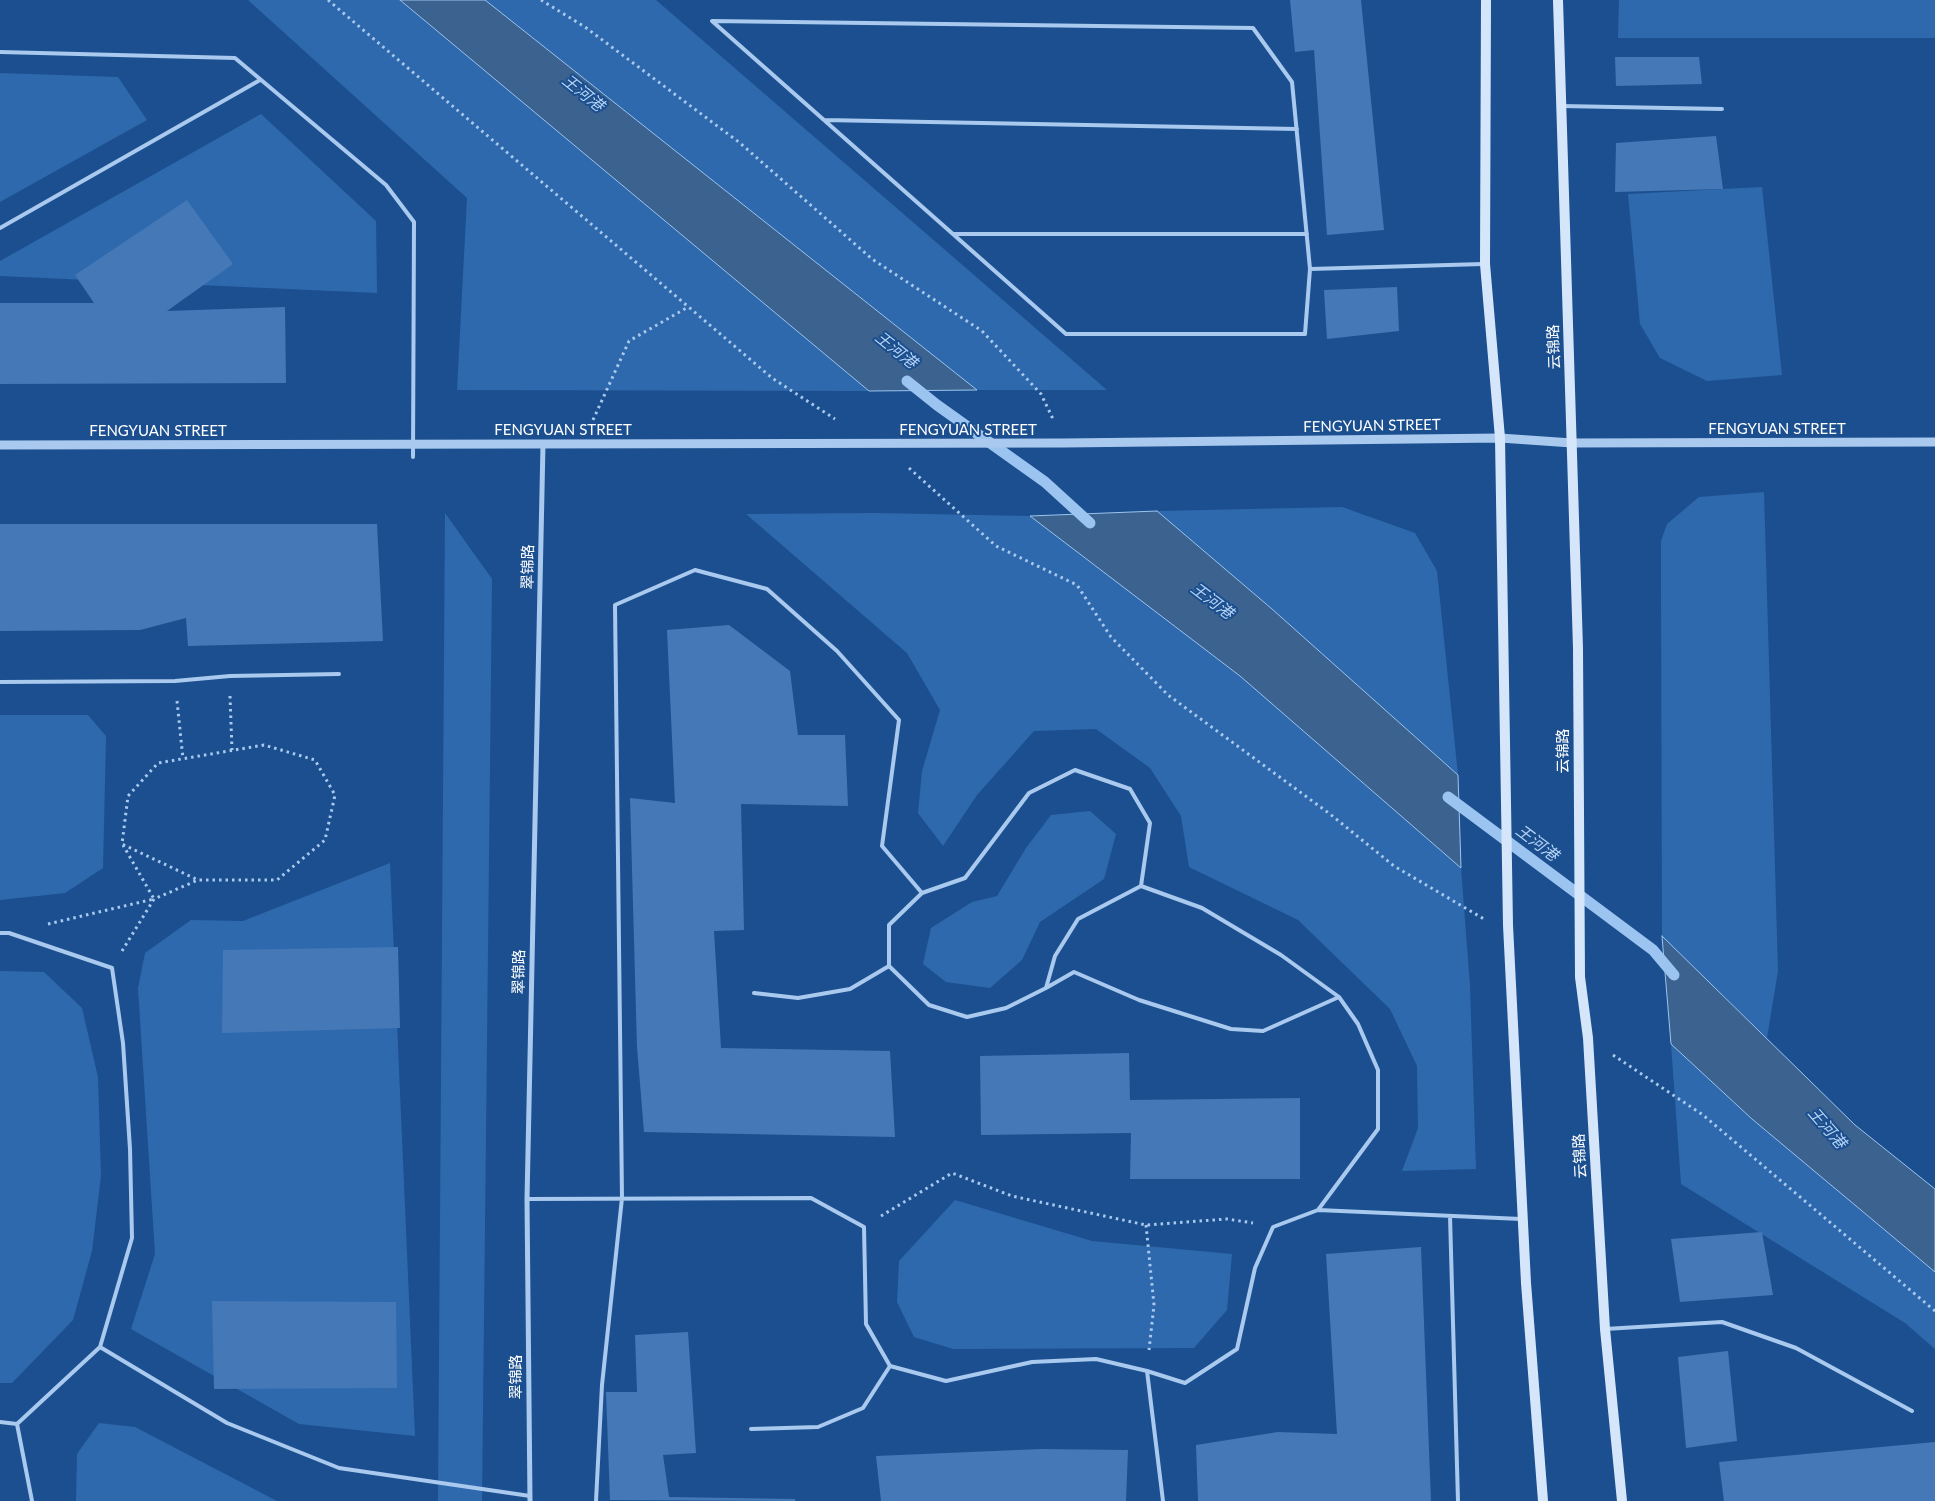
<!DOCTYPE html>
<meta charset="utf-8">
<style>
body{margin:0}
canvas{display:block;background:#1b4f8f}
</style>
<canvas width="1935" height="1501"></canvas>
<script>
const c = document.querySelector('canvas').getContext('2d');
c.lineJoin = 'round';
function paint(path, color) { c.fillStyle = color; c.fill(path, 'evenodd'); }
const shape = rows => new Path2D(rows.map(r => 'M' + r).join(''));
function trace(path, color, width, dash) { c.strokeStyle = color; c.lineWidth = width; c.lineCap = dash ? 'butt' : 'round'; c.setLineDash(dash || []); c.stroke(path); }
function label(font, color, halo, rows, align = 'center') {
  c.font = font + ' Lato,"Noto Sans SC",sans-serif'; c.lineWidth = 4; c.setLineDash([]); c.textBaseline = 'middle'; c.strokeStyle = halo; c.fillStyle = color; for (const [text, x, y, turn = 0] of rows) {
    c.save(); c.translate(x, y); c.rotate((+turn || 0) * Math.PI / 180); c.textAlign = isNaN(turn) ? turn : align; if (halo) c.strokeText(text, 0, 0); c.fillText(text, 0, 0); c.restore();
  }
}
paint(shape([
 [248,0,400,0,869,391,457,390,467,198],
 [485,0,656,0,1107,390,977,390],
 [1619,0,1935,0,1935,38,1618,38],
 [0,73,118,77,147,120,0,202],
 [261,114,376,221,377,293,0,276,0,261],
 [1762,187,1782,375,1707,381,1660,358,1640,324,1628,194],
 [1764,492,1778,971,1767,1038,1662,936,1661,587,1661,541,1667,524,1699,497],
 [1342,507,1415,533,1437,571,1458,775,1272,609,1157,511],
 [445,513,492,579,482,1501,438,1501],
 [875,513,1030,516,1240,676,1461,868,1470,986,1476,1169,1402,1171,1418,1128,1417,1066,1390,1009,1298,920,1189,867,1181,816,1150,768,1096,729,1034,731,977,795,943,846,918,813,922,771,940,710,907,653,746,514],
 [0,715,88,715,106,736,103,868,65,893,0,900],
 [1090,811,1116,834,1104,879,1040,922,1022,960,990,988,946,982,923,964,931,928,972,902,997,896,1026,848,1051,815],
 [390,863,415,1436,299,1424,131,1329,155,1254,138,988,145,953,191,920,243,921],
 [0,971,44,972,82,1008,98,1077,101,1176,92,1251,73,1320,12,1383,0,1383],
 [1671,1044,1752,1119,1935,1272,1935,1349,1905,1323,1681,1184],
 [955,1200,1092,1241,1232,1254,1227,1310,1194,1348,953,1349,914,1337,897,1302,899,1261],
 [99,1423,135,1427,277,1501,76,1501,77,1454]
]), '#2e69ad');
const water = shape([
 [400,0,485,0,977,390,869,391,400,0],
 [1157,511,1272,609,1458,775,1461,868,1240,676,1030,516,1157,511],
 [1662,936,1855,1125,1935,1189,1935,1272,1752,1119,1671,1044,1662,936]
]);
paint(water, '#3c6290');
trace(water, '#9cc4f0', 1);
trace(shape([
 [907,381,937,405,1045,482,1090,523],
 [1448,797,1653,950,1674,975]
]), '#9cc4f0', 11);
paint(shape([
 [1290,0,1361,0,1384,230,1327,235,1314,50,1295,52],
 [1615,57,1699,57,1702,84,1616,86],
 [1716,136,1723,189,1615,192,1616,143],
 [187,200,233,264,167,311,285,307,286,383,0,384,0,303,94,303,75,275],
 [1397,287,1399,331,1327,339,1324,290],
 [0,524,377,524,383,641,188,646,186,618,140,630,0,631],
 [729,625,790,671,798,735,845,735,848,806,741,804,744,930,714,931,721,1048,890,1051,895,1137,644,1132,637,1047,630,798,675,803,667,630],
 [398,947,400,1028,222,1033,223,950],
 [1129,1053,1130,1100,1300,1098,1300,1179,1130,1179,1131,1133,981,1135,980,1056],
 [1762,1232,1773,1295,1680,1302,1671,1239],
 [1421,1247,1431,1501,1198,1501,1196,1445,1278,1432,1337,1434,1326,1254],
 [212,1301,396,1302,397,1388,214,1389],
 [688,1332,696,1453,663,1455,669,1497,795,1499,795,1501,610,1500,606,1392,637,1392,635,1335],
 [1728,1351,1737,1441,1686,1448,1678,1357],
 [1935,1442,1935,1501,1724,1501,1719,1462],
 [1041,1449,1128,1450,1126,1501,881,1501,876,1456]
]), '#4478b7');
trace(shape([
 [328,0,772,378,835,419],
 [541,0,585,27,740,143,872,259,982,331,1041,394,1053,419],
 [593,420,629,341,688,307],
 [909,468,996,546,1077,585,1111,637,1168,695,1330,814,1394,866,1484,919],
 [230,696,232,750],
 [177,701,183,759],
 [48,924,154,899,123,845],
 [122,951,154,899,198,880,277,880,325,840,335,795,315,760,264,745,158,763,128,796,122,844,198,880],
 [1613,1055,1703,1115,1935,1311],
 [881,1216,952,1173,1012,1196,1146,1225,1227,1219,1253,1223],
 [1146,1225,1154,1305,1149,1350]
]), '#a9c9ee', 3, [2.5, 4]);
trace(shape([
 [0,52,235,58,386,185,414,222,413,457],
 [1561,106,1722,109],
 [824,120,1297,129],
 [0,228,260,80],
 [954,234,1307,234],
 [1310,269,1305,334,1066,334,712,21,1253,28,1292,82,1310,269,1483,264],
 [0,682,175,681,230,676,339,674],
 [0,933,9,933,112,968,123,1043,130,1149,132,1238,100,1347,17,1424,0,1422],
 [889,966,929,1005,967,1017,1006,1008,1046,988,1055,956,1078,919,1141,886],
 [1046,988,1074,972,1139,1000,1231,1029,1263,1031,1339,997],
 [754,993,798,998,850,989,889,966,889,925,922,893,965,878,1029,793,1075,770,1130,789,1150,823,1141,886,1202,908,1281,955,1339,997,1358,1024,1378,1070,1378,1129,1318,1210],
 [527,1199,811,1198,864,1227,866,1324,890,1366,946,1381,1032,1362,1096,1359,1147,1371,1185,1383,1237,1349,1255,1268,1273,1227,1318,1210,1521,1219],
 [1450,1216,1458,1501],
 [1605,1329,1722,1322,1796,1348,1912,1411],
 [100,1347,227,1423,339,1468,530,1496],
 [1147,1371,1163,1501],
 [17,1424,32,1501],
 [751,1429,818,1427,863,1408,890,1366],
 [596,1501,602,1385,622,1198,615,605,695,570,767,589,837,651,899,720,882,846,922,893]
]), '#a9c9ee', 4);
trace(shape([
 [530,1501,527,1199,543,444]
]), '#a9c9ee', 5);
trace(shape([
 [0,445,1064,443,1500,438,1572,443,1935,442]
]), '#a9c9ee', 9);
trace(shape([
 [1486,0,1485,264,1500,438,1508,925,1526,1283,1543,1501],
 [1558,0,1578,648,1580,977,1588,1038,1605,1329,1622,1501]
]), '#d6e6fa', 10);
label('15px', '#fff', '#1b4f8f', [
 ["云锦路",1554,347,-92],
 ["FENGYUAN STREET",1372,426,-1],
 ["FENGYUAN STREET",1777,429],
 ["FENGYUAN STREET",563,430],
 ["FENGYUAN STREET",968,430],
 ["FENGYUAN STREET",158,431],
 ["翠锦路",528,567,-89],
 ["云锦路",1563,751,-90],
 ["翠锦路",519,972,-89],
 ["云锦路",1580,1156,-93],
 ["翠锦路",516,1377,-90]
]);
label('italic 16px', '#b5d3f5', '#1b4f8f', [
 ["王河港",583,93,39],
 ["王河港",896,350,39],
 ["王河港",1212,601,37],
 ["王河港",1537,843,37],
 ["王河港",1827,1128,49]
]);
</script>
